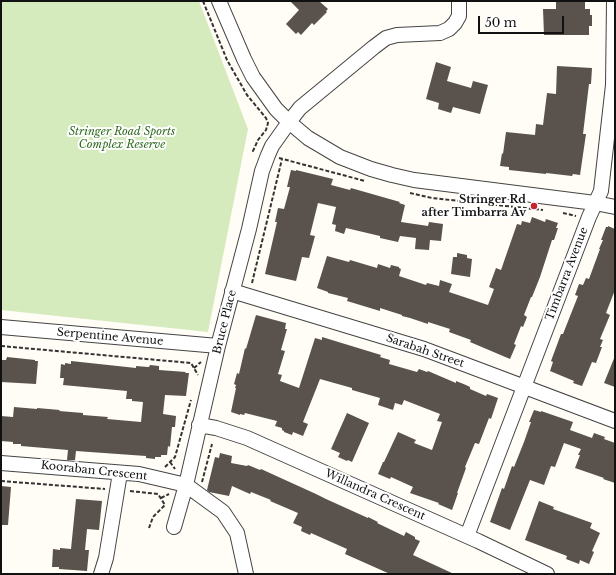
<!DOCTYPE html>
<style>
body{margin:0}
#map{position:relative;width:616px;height:575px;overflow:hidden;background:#fffdf5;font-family:"Libre Baskerville",serif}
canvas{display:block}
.frame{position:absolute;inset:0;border:2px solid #111;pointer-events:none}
.scale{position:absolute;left:478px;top:16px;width:86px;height:18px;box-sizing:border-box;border:2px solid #111;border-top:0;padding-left:5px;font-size:12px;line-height:14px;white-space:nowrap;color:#111;-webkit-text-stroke:3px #fff;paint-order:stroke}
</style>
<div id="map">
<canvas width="616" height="575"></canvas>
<div class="frame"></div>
<div class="scale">50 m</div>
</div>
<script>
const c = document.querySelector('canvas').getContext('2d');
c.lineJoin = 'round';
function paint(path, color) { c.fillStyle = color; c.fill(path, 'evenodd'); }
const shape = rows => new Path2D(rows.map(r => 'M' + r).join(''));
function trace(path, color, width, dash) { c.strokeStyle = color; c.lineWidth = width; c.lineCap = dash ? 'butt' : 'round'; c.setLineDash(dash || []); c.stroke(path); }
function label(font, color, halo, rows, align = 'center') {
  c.font = font + ' "Libre Baskerville",serif'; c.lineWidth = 4; c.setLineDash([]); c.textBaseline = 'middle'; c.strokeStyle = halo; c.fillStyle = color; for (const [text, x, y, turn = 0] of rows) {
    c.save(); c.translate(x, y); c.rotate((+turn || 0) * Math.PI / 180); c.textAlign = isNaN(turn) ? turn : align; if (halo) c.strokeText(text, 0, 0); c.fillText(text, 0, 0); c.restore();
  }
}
paint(shape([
 [1,1,199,1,248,129,208,332,1,310]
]), '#d5ebbd');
paint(shape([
 [290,1,319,1,328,9,326,11,327,12,314,25,312,23,301,35,298,32,296,34,286,24,299,10],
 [556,1,585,1,585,9,590,9,590,15,592,15,592,26,589,26,589,35,544,35,543,9,556,9],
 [436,62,451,67,447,81,471,88,473,81,488,85,480,114,453,107,451,113,438,109,439,103,426,99],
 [557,66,592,68,591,84,589,84,583,134,586,134,580,175,573,174,572,176,546,173,546,174,509,170,509,167,500,166,502,153,503,154,506,132,535,135,536,124,543,125,547,93,556,94],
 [291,170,296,171,296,170,333,179,331,185,350,190,351,188,400,202,399,203,405,205,401,222,428,226,429,222,443,224,441,241,430,240,429,250,415,249,416,238,400,236,398,242,380,238,380,236,346,228,344,234,335,231,336,225,332,224,336,207,318,203,310,235,315,236,309,258,302,257,296,281,265,274,277,222,275,222,278,208,284,209,290,187,287,187],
 [532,217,545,222,546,219,558,223,556,228,558,228,554,240,552,240,540,277,532,297,531,297,524,315,527,317,523,327,521,326,514,344,516,345,510,359,470,342,471,340,449,332,450,329,428,322,428,324,410,318,402,316,402,315,380,308,380,311,347,301,348,298,328,293,328,292,317,288,327,256,349,262,350,260,377,268,378,264,390,268,391,265,399,267,399,268,401,269,399,276,426,285,427,283,439,286,440,280,452,284,449,292,488,305,494,289,489,287,496,268,501,270,517,224,521,225,522,221,530,223],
 [608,226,615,229,615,290,606,313,610,315,600,339,603,340,600,347,602,347,596,363,592,362,582,386,573,383,574,381,550,371,553,362,551,361,561,334,563,334,578,296,575,295,579,284,583,285,586,278,589,279,600,249,599,249,603,240,601,240,606,227,608,227],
 [457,253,467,255,467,258,472,259,470,277,451,274,453,257,457,257],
 [256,315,286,323,285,329,287,329,281,350,285,351,278,374,282,375,280,381,299,388,315,338,322,340,322,337,381,355,380,357,390,360,389,364,417,372,419,369,427,372,428,371,456,383,456,381,466,385,470,387,470,389,486,396,487,394,498,398,491,419,489,418,479,444,475,443,465,467,466,468,457,493,458,493,452,510,438,504,439,503,410,493,413,487,391,477,390,479,378,474,383,462,384,462,398,432,416,440,414,443,432,450,442,422,437,421,440,414,404,400,402,405,395,403,393,410,378,405,380,398,352,390,352,388,320,379,303,422,308,424,303,436,293,432,292,435,284,432,284,431,282,430,282,428,275,426,277,421,245,413,244,415,240,414,240,415,231,412,236,388,235,388,236,385,234,384,237,373,239,374,245,348,246,349],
 [615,356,615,387,604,383],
 [7,357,35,360,35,361,38,361,36,384,1,382,1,360,6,360],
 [71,361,136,368,136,366,148,367,149,367,150,365,159,366,159,370,186,372,185,373,189,373,186,396,165,395,163,414,176,416,175,427,172,427,170,447,168,446,167,455,161,455,161,457,155,457,155,459,146,458,146,456,76,451,75,460,67,460,68,450,21,446,21,444,13,444,13,442,1,441,1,416,13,417,14,407,37,409,37,408,60,410,59,411,83,413,83,415,108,417,107,419,141,422,143,402,132,401,132,399,126,399,127,391,63,385,64,378,60,378,61,364,65,365,65,363,71,364],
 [534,410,541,412,541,411,573,422,570,430,592,438,594,433,605,437,604,439,615,443,615,483,603,479,604,478,575,468,580,455,578,455,581,449,564,443,555,467,551,466,544,485,530,480,510,530,490,522,502,488,504,489,512,466,514,467,524,442,531,422,529,422],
 [347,413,369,423,352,462,348,460,347,461,338,457,340,453,331,449],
 [220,453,232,456,231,463,247,466,248,465,260,470,261,469,316,494,326,499,368,518,368,517,378,522,377,523,404,536,406,532,415,537,415,539,420,541,413,555,454,574,390,574,345,554,347,549,311,533,310,535,301,531,302,527,293,523,298,513,270,501,271,500,251,492,250,494,232,486,229,496,209,492,207,490,215,457,219,458],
 [1,486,11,487,8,525,1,525],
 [76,499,102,501,99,530,87,529,85,550,89,550,87,571,59,569,59,567,52,567,53,549,60,550,60,548,71,549],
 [539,501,554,507,553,509,592,523,590,528,600,533,592,551,594,552,589,564,580,560,579,564,566,559,567,556,525,540]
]), '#5a524d');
const minor = shape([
 [219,1,244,59,253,77,276,109,289,122,308,138,340,157,371,169,392,175,414,180,595,203,615,207],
 [232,291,424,349,615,421],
 [1,327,218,346],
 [199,425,216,428,247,438,478,541,547,574],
 [1,463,139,474,186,485,223,512,237,533,246,574],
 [174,527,186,485,218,346,249,229,262,171,268,155,272,146,289,122,300,108,374,47,386,38,397,35,440,33,449,29,455,23,459,16,459,1],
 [467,536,589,217,601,191,613,85,614,1],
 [101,574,106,558,120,473]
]);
trace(minor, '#444', 16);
trace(shape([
 [203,1,227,60,247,95,266,118,268,123,266,130,258,140,253,151,255,152],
 [279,158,365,181],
 [410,193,432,198,543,210],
 [563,213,576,216],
 [252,283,282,159],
 [1,346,191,363,198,375],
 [194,368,201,362],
 [170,462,175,469],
 [165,467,175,457,191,400],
 [1,481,105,489],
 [202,482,212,444],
 [130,491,158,494,165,505,153,517,149,528],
 [161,498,169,494]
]), '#333', 2, [4, 2]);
trace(minor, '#fff', 14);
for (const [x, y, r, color] of [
 [534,206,4,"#c4262e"]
]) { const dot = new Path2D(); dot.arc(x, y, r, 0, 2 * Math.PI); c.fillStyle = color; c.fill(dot); trace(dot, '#fff', 1.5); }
label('italic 11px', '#2f6b1f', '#fff', [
 ["Stringer Road Sports",122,132],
 ["Complex Reserve",122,145]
]);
label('bold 11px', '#111', '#fff', [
 ["Stringer Rd",526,200],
 ["after Timbarra Av",526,213]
], 'right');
label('11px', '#111', '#fff', [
 ["Timbarra Avenue",567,274,-69],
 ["Bruce Place",225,322,-76],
 ["Serpentine Avenue",110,337,5],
 ["Sarabah Street",425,351,19],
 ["Kooraban Crescent",94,471,6],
 ["Willandra Crescent",375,495,24]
]);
</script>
